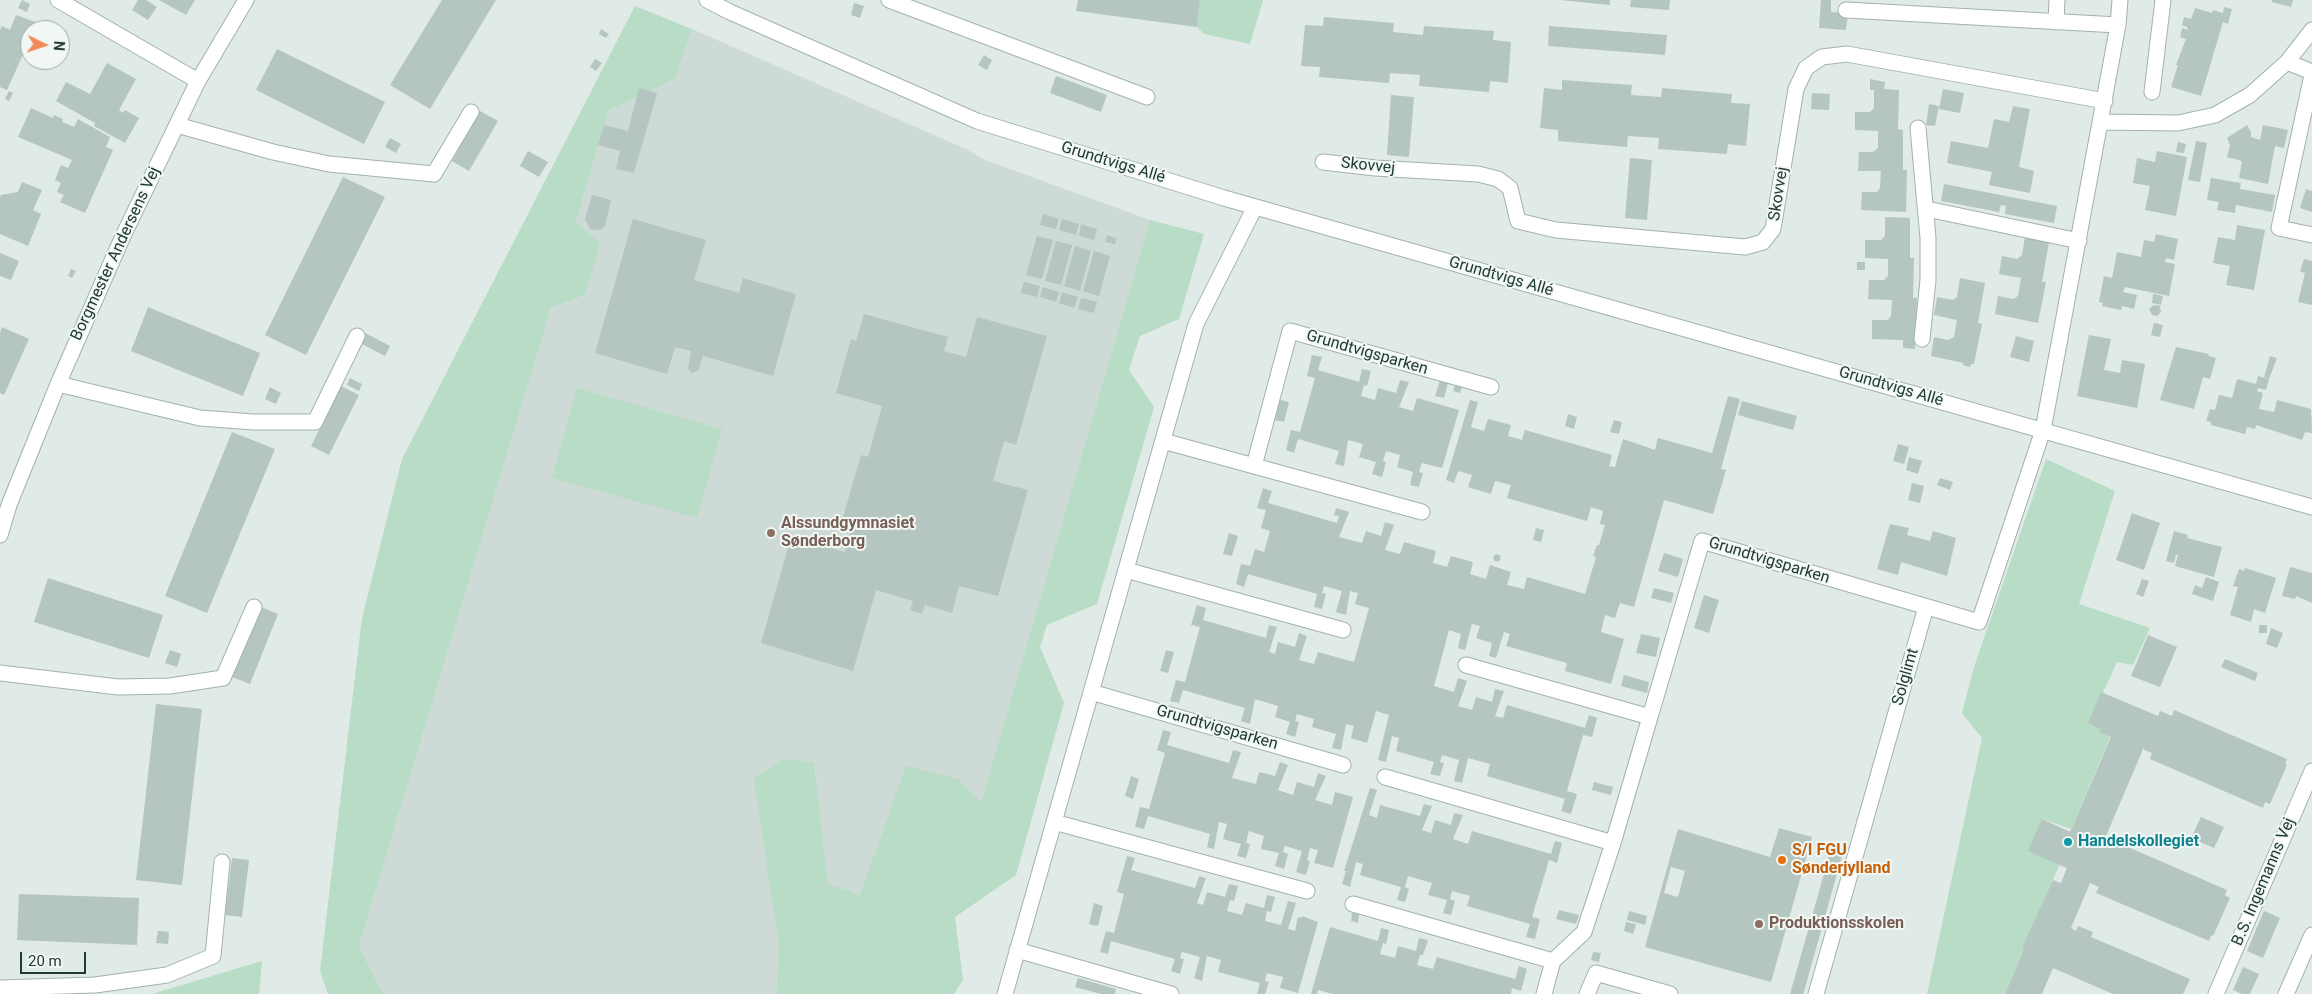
<!DOCTYPE html>
<meta charset="utf-8">
<style>
body{margin:0}
#map{position:relative;width:2312px;height:994px;overflow:hidden;background:#e0eae6;font-family:Roboto,sans-serif}
canvas{display:block}
.north{position:absolute;left:20px;top:20px;width:50px;height:50px;box-sizing:border-box;background:#f0f7f4;border:1px solid #9daba8;border-radius:50%;rotate:94deg;font-size:14px;font-weight:700;line-height:20px;text-align:center;color:#213a36}
.north::after{content:'';display:block;margin:auto;width:18px;height:22px;background:#f08a58;clip-path:polygon(50% 0,100% 100%,50% 72%,0 100%)}
.scale{position:absolute;left:20px;top:952px;width:66px;height:22px;box-sizing:border-box;border:2px solid #213a36;border-top:0;padding-left:6px;font-size:15px;line-height:18px;white-space:nowrap;color:#213a36;-webkit-text-stroke:4px #f0f7f4;paint-order:stroke}
</style>
<div id="map">
<canvas width="2312" height="994"></canvas>
<div class="north">N</div>
<div class="scale">20 m</div>
</div>
<script>
const c = document.querySelector('canvas').getContext('2d');
c.lineJoin = 'round';
function paint(path, color) { c.fillStyle = color; c.fill(path, 'evenodd'); }
const shape = rows => new Path2D(rows.map(r => 'M' + r).join(''));
function trace(path, color, width, dash) { c.strokeStyle = color; c.lineWidth = width; c.lineCap = dash ? 'butt' : 'round'; c.setLineDash(dash || []); c.stroke(path); }
function label(font, color, halo, rows, align = 'center') {
  c.font = font + ' Roboto,sans-serif'; c.lineWidth = 4; c.setLineDash([]); c.textBaseline = 'middle'; c.strokeStyle = halo; c.fillStyle = color; for (const [text, x, y, turn = 0] of rows) {
    c.save(); c.translate(x, y); c.rotate((+turn || 0) * Math.PI / 180); c.textAlign = isNaN(turn) ? turn : align; if (halo) c.strokeText(text, 0, 0); c.fillText(text, 0, 0); c.restore();
  }
}
paint(shape([
 [692,29,966,149,985,160,1150,220,981,804,906,767,861,895,828,885,814,762,779,946,776,994,383,994,359,946,551,308,585,295,576,222,608,111,675,79]
]), '#cedad6');
paint(shape([
 [1200,0,1263,0,1250,44,1204,34,1197,27],
 [635,6,692,29,675,79,608,111,576,222,600,244,585,295,551,308,359,946,383,994,328,994,320,971,362,618,402,459],
 [1150,220,1204,234,1179,319,1140,336,1129,370,1154,407,1097,604,1047,625,1040,647,1064,703,1016,875,955,917,963,980,954,994,776,994,779,946,754,779,783,759,814,762,828,884,860,895,906,766,958,779,981,803],
 [577,388,722,429,697,518,552,478],
 [2046,459,2115,491,2079,604,2150,628,2133,665,2117,662,2089,723,2112,733,2071,829,2043,819,2030,850,2060,863,2005,994,1927,994,1982,738,1962,713,1974,667],
 [262,961,259,994,152,994]
]), '#b8dcc5');
paint(shape([
 [22,0,30,4,27,12,18,8],
 [138,0,146,0,157,7,148,20,132,10],
 [159,0,195,0,186,15],
 [442,0,496,0,430,109,390,85],
 [1078,0,1200,0,1197,27,1076,11],
 [1560,0,1610,0,1610,5],
 [1631,0,1670,0,1669,10,1630,7],
 [1821,0,1831,0,1831,12,1848,13,1846,30,1819,28],
 [2272,0,2293,0,2291,7,2272,2],
 [854,3,864,6,860,18,851,15],
 [2224,7,2232,9,2228,24,2223,22,2201,96,2171,87,2178,65,2176,65,2186,39,2180,37,2182,28,2188,30,2187,27,2182,25,2184,17,2191,19,2195,8,2212,13,2213,10,2223,13],
 [16,15,38,23,34,30,30,30,30,39,7,90,0,87,0,30,2,26,10,30],
 [1324,17,1394,23,1393,32,1423,35,1424,26,1494,31,1493,40,1511,42,1508,83,1490,81,1489,92,1419,86,1420,75,1390,73,1389,83,1319,77,1320,67,1301,66,1305,25,1323,26],
 [53,25,67,31,60,46,60,30,51,30],
 [1549,26,1667,35,1665,55,1548,46],
 [601,29,609,34,606,38,599,34],
 [277,49,385,102,364,144,256,90],
 [984,55,992,60,987,70,978,65],
 [595,59,602,63,596,71,590,67],
 [107,63,136,79,119,110,123,113,125,110,139,118,125,143,94,126,95,123,56,101,66,82,90,94],
 [1056,76,1107,95,1101,112,1050,93],
 [1870,79,1885,82,1884,89,1899,90,1898,129,1903,130,1903,170,1907,170,1906,212,1861,210,1862,192,1877,192,1880,188,1881,171,1858,171,1859,152,1873,152,1878,148,1878,131,1855,130,1855,112,1870,112,1874,108,1874,90,1870,90],
 [1562,80,1632,85,1631,95,1661,97,1662,88,1732,94,1731,103,1750,104,1746,146,1728,144,1727,154,1658,149,1659,138,1628,136,1627,147,1558,141,1558,130,1540,128,1544,88,1562,90],
 [639,88,657,93,634,173,616,169,620,151,598,145,604,125,628,131],
 [1943,89,1964,93,1960,113,1939,109],
 [9,91,13,93,9,101,5,99],
 [1812,93,1830,94,1829,110,1811,109],
 [1391,95,1414,97,1409,157,1387,155],
 [1929,104,1939,106,1935,126,1926,125],
 [2013,106,2030,109,2019,167,2034,171,2030,193,1989,185,1992,172,1947,163,1951,141,1988,148,1994,119,2009,122],
 [31,108,53,118,54,115,63,119,62,122,74,127,78,119,110,137,106,147,113,150,85,213,60,202,64,195,57,192,61,183,55,180,61,165,68,168,72,160,18,137],
 [480,111,498,121,469,171,452,161],
 [2247,125,2251,132,2251,137,2260,140,2263,125,2288,130,2284,148,2275,146,2268,184,2239,178,2242,161,2227,157,2230,145,2227,138],
 [390,138,401,144,396,153,385,147],
 [2196,141,2207,143,2200,182,2188,180],
 [2178,142,2186,144,2184,153,2176,152],
 [528,151,548,162,539,177,520,166],
 [2157,151,2187,157,2176,216,2145,210,2150,186,2133,183,2137,158,2155,162],
 [1630,158,1652,160,1647,220,1625,218],
 [343,177,385,197,306,355,265,335],
 [2211,178,2241,183,2240,189,2275,195,2272,212,2236,205,2235,213,2217,210,2219,202,2207,200],
 [22,182,42,190,33,210,41,214,28,246,0,234,0,197,1,195,18,192],
 [1944,184,2057,206,2054,223,2005,214,2006,206,2001,205,1999,212,1941,201],
 [2306,189,2312,191,2312,212,2300,208],
 [592,195,611,200,605,226,601,229,595,230,590,229,585,219],
 [1043,214,1059,219,1056,229,1040,225],
 [1885,217,1910,218,1910,258,1914,258,1913,298,1917,298,1915,349,1903,348,1903,340,1872,339,1872,320,1888,320,1891,316,1892,300,1868,299,1869,280,1884,280,1888,276,1888,259,1865,258,1865,240,1881,240,1885,236],
 [633,219,706,240,694,280,739,293,743,278,796,294,773,376,703,356,698,371,692,373,688,369,691,351,675,347,667,374,595,353],
 [1062,219,1079,224,1076,235,1059,230],
 [1081,224,1097,229,1094,240,1079,236],
 [2237,225,2265,230,2254,290,2226,285,2230,266,2213,263,2218,237,2235,240],
 [2156,234,2178,239,2174,260,2166,258,2165,262,2175,264,2169,296,2125,287,2123,292,2137,295,2134,309,2122,306,2121,310,2102,306,2103,303,2099,302,2104,276,2112,278,2117,252,2141,257,2144,240,2154,242],
 [1107,235,1116,238,1115,244,1105,242],
 [1037,236,1053,240,1042,279,1026,275],
 [2025,237,2049,242,2042,282,2046,282,2038,323,1995,314,1998,296,2013,299,2018,296,2021,278,1999,274,2002,256,2017,259,2022,255],
 [1056,241,1072,245,1061,285,1045,281],
 [1075,246,1091,251,1080,291,1064,286],
 [1094,251,1110,256,1099,296,1083,291],
 [0,253,19,261,11,280,0,276],
 [2304,259,2312,261,2312,305,2298,302,2305,273,2300,272],
 [1857,262,1865,262,1865,270,1857,270],
 [71,269,76,271,72,278,68,276],
 [1960,278,1985,283,1978,323,1982,324,1974,364,1971,364,1970,367,1963,365,1964,363,1931,356,1934,337,1948,340,1954,337,1957,320,1934,315,1937,297,1953,300,1957,297],
 [1024,282,1040,286,1037,297,1021,293],
 [1043,287,1059,292,1056,302,1040,297],
 [1062,292,1078,297,1074,308,1059,303],
 [2153,294,2163,296,2161,305,2152,303],
 [1081,298,1097,302,1094,313,1078,309],
 [2154,305,2160,306,2161,312,2157,316,2152,315,2149,309],
 [148,307,260,353,243,396,131,351],
 [864,314,948,337,944,351,966,357,977,317,1047,336,1016,445,1004,441,993,481,1028,490,998,596,959,586,952,613,925,605,922,614,910,610,913,601,876,590,853,671,761,643,791,537,845,552,852,526,841,524,861,455,868,457,882,406,836,393,851,339,856,341],
 [2154,323,2163,325,2160,337,2151,335],
 [2,327,29,339,4,395,0,393,0,333],
 [365,333,390,346,385,356,360,343],
 [2089,335,2111,339,2104,370,2120,373,2122,360,2145,364,2137,408,2077,396],
 [2016,336,2034,341,2029,362,2010,357],
 [2176,347,2209,354,2208,356,2216,358,2210,379,2203,377,2194,409,2160,400],
 [1312,355,1322,357,1318,370,1359,382,1362,369,1371,371,1367,386,1364,385,1361,396,1375,400,1378,388,1396,393,1400,380,1409,382,1399,407,1413,411,1417,398,1459,410,1442,468,1422,463,1419,472,1423,473,1419,487,1410,485,1413,472,1397,467,1400,455,1386,451,1383,461,1386,462,1382,477,1372,474,1376,462,1359,457,1363,444,1348,440,1344,466,1335,464,1339,451,1298,439,1294,453,1286,450,1291,430,1300,432,1315,378,1307,376],
 [2270,356,2277,358,2269,379,2264,377],
 [2258,376,2269,379,2266,390,2258,388,2257,391,2263,393,2259,409,2274,412,2277,400,2311,409,2312,433,2305,432,2302,440,2256,425,2255,429,2247,427,2245,434,2211,425,2211,422,2206,421,2210,409,2215,410,2219,395,2232,398,2237,379,2256,384],
 [350,378,362,384,359,391,347,385],
 [1440,380,1448,383,1444,398,1435,396],
 [1455,385,1462,387,1460,393,1453,391],
 [341,386,359,395,329,455,311,446],
 [270,387,281,393,276,404,265,399],
 [1728,396,1740,399,1721,469,1726,470,1713,514,1664,500,1634,607,1620,603,1615,618,1605,615,1601,632,1624,639,1611,684,1565,671,1567,663,1506,646,1510,634,1504,632,1496,658,1489,656,1492,643,1476,638,1480,626,1472,624,1465,650,1458,648,1461,634,1449,630,1434,686,1454,692,1458,678,1467,681,1458,706,1472,710,1476,697,1492,702,1495,689,1504,691,1495,716,1503,718,1507,705,1585,728,1589,715,1597,718,1592,737,1583,735,1567,791,1577,794,1571,814,1561,811,1565,799,1487,776,1490,764,1468,758,1462,783,1454,781,1459,760,1442,755,1440,762,1444,763,1440,776,1430,774,1434,762,1396,751,1399,738,1392,736,1386,762,1378,760,1389,715,1376,711,1367,743,1351,738,1354,726,1346,724,1341,750,1332,748,1336,734,1312,727,1314,719,1297,714,1295,721,1299,722,1295,737,1286,734,1290,722,1275,717,1278,706,1255,699,1250,724,1241,721,1245,708,1183,690,1179,703,1170,701,1176,680,1185,682,1200,627,1191,625,1197,605,1206,608,1203,620,1266,638,1269,625,1277,627,1269,652,1275,654,1278,642,1295,647,1299,633,1307,636,1299,660,1314,664,1318,652,1354,662,1369,608,1355,604,1358,593,1350,591,1346,615,1336,612,1342,591,1324,586,1322,593,1326,594,1322,609,1314,607,1317,594,1248,574,1244,587,1236,584,1241,564,1250,566,1255,549,1264,552,1270,531,1261,528,1266,510,1257,508,1263,488,1272,491,1268,503,1337,523,1339,516,1334,515,1336,508,1349,512,1339,537,1362,543,1366,531,1381,536,1385,522,1394,525,1385,550,1400,554,1404,542,1436,551,1433,563,1447,567,1451,556,1473,562,1470,574,1486,579,1490,565,1511,572,1507,585,1524,589,1527,577,1585,594,1596,557,1593,556,1597,545,1599,545,1605,525,1600,524,1603,511,1591,507,1587,521,1507,498,1511,485,1495,481,1491,494,1468,487,1472,475,1458,471,1454,483,1446,480,1470,400,1478,402,1471,427,1484,431,1488,419,1511,425,1508,436,1522,440,1525,430,1612,455,1609,466,1615,467,1623,439,1655,450,1658,438,1712,453],
 [1280,400,1289,402,1284,422,1275,420],
 [1742,401,1797,416,1793,430,1738,415],
 [1568,414,1577,417,1574,429,1565,426],
 [1614,420,1622,422,1619,434,1610,432],
 [232,432,275,449,207,613,165,596],
 [1898,444,1909,447,1904,464,1893,461],
 [1909,457,1922,461,1918,474,1906,470],
 [1940,478,1953,482,1950,490,1937,485],
 [1912,483,1924,486,1920,503,1908,500],
 [2132,513,2160,523,2144,570,2116,560],
 [1890,524,1909,528,1907,535,1930,541,1933,531,1956,538,1947,576,1901,562,1898,575,1877,569],
 [1536,528,1544,530,1541,542,1533,540],
 [2174,531,2188,535,2187,538,2222,547,2214,577,2175,566,2178,555,2176,555,2174,563,2166,561],
 [1229,533,1238,536,1232,556,1223,554],
 [1664,553,1683,559,1678,577,1658,571],
 '1493.5 558a3.5 3.5 0 1 1 7 0a3.5 3.5 0 1 1-7 0Z',
 [2290,567,2312,573,2312,603,2296,596,2295,599,2282,596],
 [2245,568,2276,578,2265,613,2254,609,2251,622,2230,615,2238,587,2233,586,2239,569,2244,571],
 [2206,577,2219,582,2213,601,2192,594,2195,585,2202,588],
 [48,578,163,615,149,658,34,622],
 [2142,579,2149,581,2143,597,2136,594],
 [1654,588,1674,593,1671,603,1651,598],
 [1704,595,1719,600,1709,633,1694,628],
 [261,607,278,614,250,684,232,677],
 [2259,625,2267,625,2267,633,2259,633],
 [2271,628,2283,633,2277,648,2266,644],
 [1641,634,1660,638,1656,657,1636,653],
 [2148,635,2177,647,2160,687,2131,676],
 [170,650,181,654,177,667,165,663],
 [1166,650,1174,652,1168,673,1160,671],
 [2225,659,2258,673,2255,681,2221,667],
 [1624,675,1649,682,1647,693,1621,686],
 [2101,692,2158,716,2160,711,2172,716,2174,710,2287,759,2285,764,2287,765,2270,804,2265,802,2263,808,2150,759,2152,753,2144,750,2144,747,2103,843,2112,847,2114,841,2227,890,2225,895,2230,898,2213,936,2211,935,2209,941,2096,893,2099,887,2090,883,2071,928,2076,931,2078,926,2093,932,2091,937,2190,979,2183,994,2113,994,2053,968,2042,994,2005,994,2024,949,2022,948,2053,880,2061,883,2067,868,2028,851,2042,819,2070,832,2111,737,2099,732,2101,729,2088,723],
 [156,704,202,709,182,885,136,880],
 [1163,730,1171,732,1167,745,1229,763,1233,750,1241,752,1232,778,1256,784,1259,772,1275,776,1280,762,1288,765,1278,790,1293,795,1297,782,1314,787,1318,773,1326,776,1315,800,1332,805,1335,792,1353,797,1333,868,1314,863,1318,850,1310,848,1307,860,1310,861,1306,875,1296,872,1302,851,1285,846,1283,852,1288,854,1284,869,1275,866,1279,853,1261,849,1264,836,1249,831,1246,843,1250,844,1246,858,1237,856,1241,844,1223,839,1227,824,1219,822,1214,849,1207,847,1210,834,1148,816,1144,829,1135,827,1140,807,1149,809,1165,753,1157,750],
 [1131,776,1139,779,1133,799,1125,796],
 [1594,782,1613,787,1611,795,1592,790],
 [1370,788,1377,790,1369,815,1377,818,1380,805,1420,816,1424,804,1432,806,1422,830,1431,833,1435,820,1451,825,1454,813,1463,815,1453,839,1468,844,1472,831,1551,854,1555,841,1562,843,1557,863,1549,860,1532,917,1540,919,1535,939,1526,937,1530,924,1467,906,1470,896,1452,891,1450,899,1455,901,1451,915,1443,913,1447,900,1428,895,1432,883,1408,876,1405,887,1409,889,1405,902,1397,900,1401,887,1360,875,1363,864,1356,862,1350,887,1342,884,1346,871,1344,871],
 [2201,817,2224,827,2214,848,2191,838],
 [1779,828,1812,837,1771,982,1645,947,1678,829,1770,857],
 [1671,867,1685,871,1678,897,1664,893],
 [1833,842,1845,845,1805,988,1803,994,1790,994],
 [1127,856,1135,858,1131,870,1195,888,1199,876,1206,878,1197,903,1203,905,1207,892,1225,897,1229,884,1238,886,1234,901,1230,900,1227,911,1242,915,1246,903,1264,908,1267,895,1275,897,1271,912,1267,911,1265,921,1281,925,1288,901,1296,903,1288,929,1295,931,1298,917,1302,918,1302,916,1318,922,1298,993,1280,988,1283,977,1267,973,1265,981,1269,982,1265,994,1257,994,1260,983,1218,972,1221,960,1207,956,1202,981,1194,978,1200,957,1182,952,1180,958,1184,959,1180,974,1171,971,1175,959,1111,941,1108,954,1100,952,1106,931,1114,933,1124,894,1117,892],
 [232,858,249,860,242,917,225,915],
 [19,894,139,898,137,945,17,940],
 [1094,903,1103,906,1098,926,1089,924],
 [1559,910,1579,915,1576,924,1556,919],
 [1629,911,1647,916,1645,925,1627,920],
 [2264,911,2280,918,2263,958,2247,951],
 [1352,913,1359,914,1358,923,1351,921],
 [1626,922,1636,924,1633,934,1624,931],
 [1330,927,1378,941,1381,928,1389,930,1386,944,1383,943,1380,954,1395,958,1398,946,1416,951,1419,938,1428,940,1423,955,1420,955,1417,965,1433,969,1437,957,1515,979,1519,966,1527,969,1521,991,1512,988,1511,994,1333,994,1318,990,1317,994,1311,994],
 [158,931,169,932,168,944,156,943],
 [1593,952,1601,953,1599,962,1591,960],
 [2243,967,2259,974,2250,994,2242,994,2233,990],
 [1078,978,1116,989,1115,994,1101,994,1075,987]
]), '#b5c5c0');
const minor = shape([
 [58,0,198,81],
 [707,0,730,12,977,121,1224,198,2312,507],
 [889,0,1147,97],
 [1846,10,2118,25],
 [2056,22,2057,0],
 [2287,62,2312,72],
 [2312,75,2279,228,2312,235],
 [2152,92,2163,0],
 [2101,122,2178,123,2215,115,2250,95,2287,62,2312,30],
 [177,125,273,152,329,164,434,174,471,112],
 [1918,128,1928,238,1928,280,1922,339],
 [1323,162,1375,168,1478,174,1498,179,1510,188,1518,221,1556,230,1745,247,1763,242,1773,229,1796,89,1806,68,1822,57,1847,54,2105,101],
 [1927,209,2079,241],
 [58,384,200,418,253,422,315,422,357,336],
 [1163,441,1422,512],
 [1254,466,1290,331,1491,387],
 [0,535,9,505,58,384,123,236,198,81,246,0],
 [1126,570,1343,630],
 [1466,665,1650,717,1702,541,1979,622,2043,430,2118,25,2120,0],
 [0,673,118,687,170,686,223,678,254,607],
 [1091,692,1343,765],
 [1385,777,1613,843],
 [1054,822,1307,891],
 [1353,904,1553,961],
 [1017,950,1171,994],
 [0,988,95,985,167,975,213,956,222,862],
 [1005,994,1196,324,1255,207],
 [1544,994,1553,961,1584,932,1613,843,1650,717],
 [1587,994,1596,973,1670,994],
 [1816,994,1926,607],
 [2216,994,2312,771],
 [2286,994,2312,935]
]);
trace(minor, '#a3b2ae', 17);
trace(minor, '#fff', 15);
for (const [x, y, r, color] of [
 [771,533,5,"#8d6e63"],
 [2068,842,5,"#0f9aa8"],
 [1782,860,5,"#e8710a"],
 [1759,924,5,"#8d6e63"]
]) { const dot = new Path2D(); dot.arc(x, y, r, 0, 2 * Math.PI); c.fillStyle = color; c.fill(dot); trace(dot, '#f0f7f4', 2); }
label('16px', '#213a36', '#f0f7f4', [
 ["Grundtvigs Allé",1113,163,17],
 ["Skovvej",1368,166,6],
 ["Skovvej",1779,194,-81],
 ["Borgmester Andersens Vej",116,254,-65],
 ["Grundtvigs Allé",1501,277,16],
 ["Grundtvigsparken",1367,353,16],
 ["Grundtvigs Allé",1891,387,16],
 ["Grundtvigsparken",1769,561,17],
 ["Solglimt",1906,677,-74],
 ["Grundtvigsparken",1217,728,16],
 ["B.S. Ingemanns Vej",2264,882,-67]
]);
label('bold 16px', '#785e54', '#f0f7f4', [
 ["Alssundgymnasiet",781,524],
 ["Sønderborg",781,542],
 ["Produktionsskolen",1769,924]
], 'left');
label('bold 16px', '#0d838f', '#f0f7f4', [
 ["Handelskollegiet",2078,842]
], 'left');
label('bold 16px', '#c56008', '#f0f7f4', [
 ["S/I FGU",1792,851],
 ["Sønderjylland",1792,869]
], 'left');
</script>
